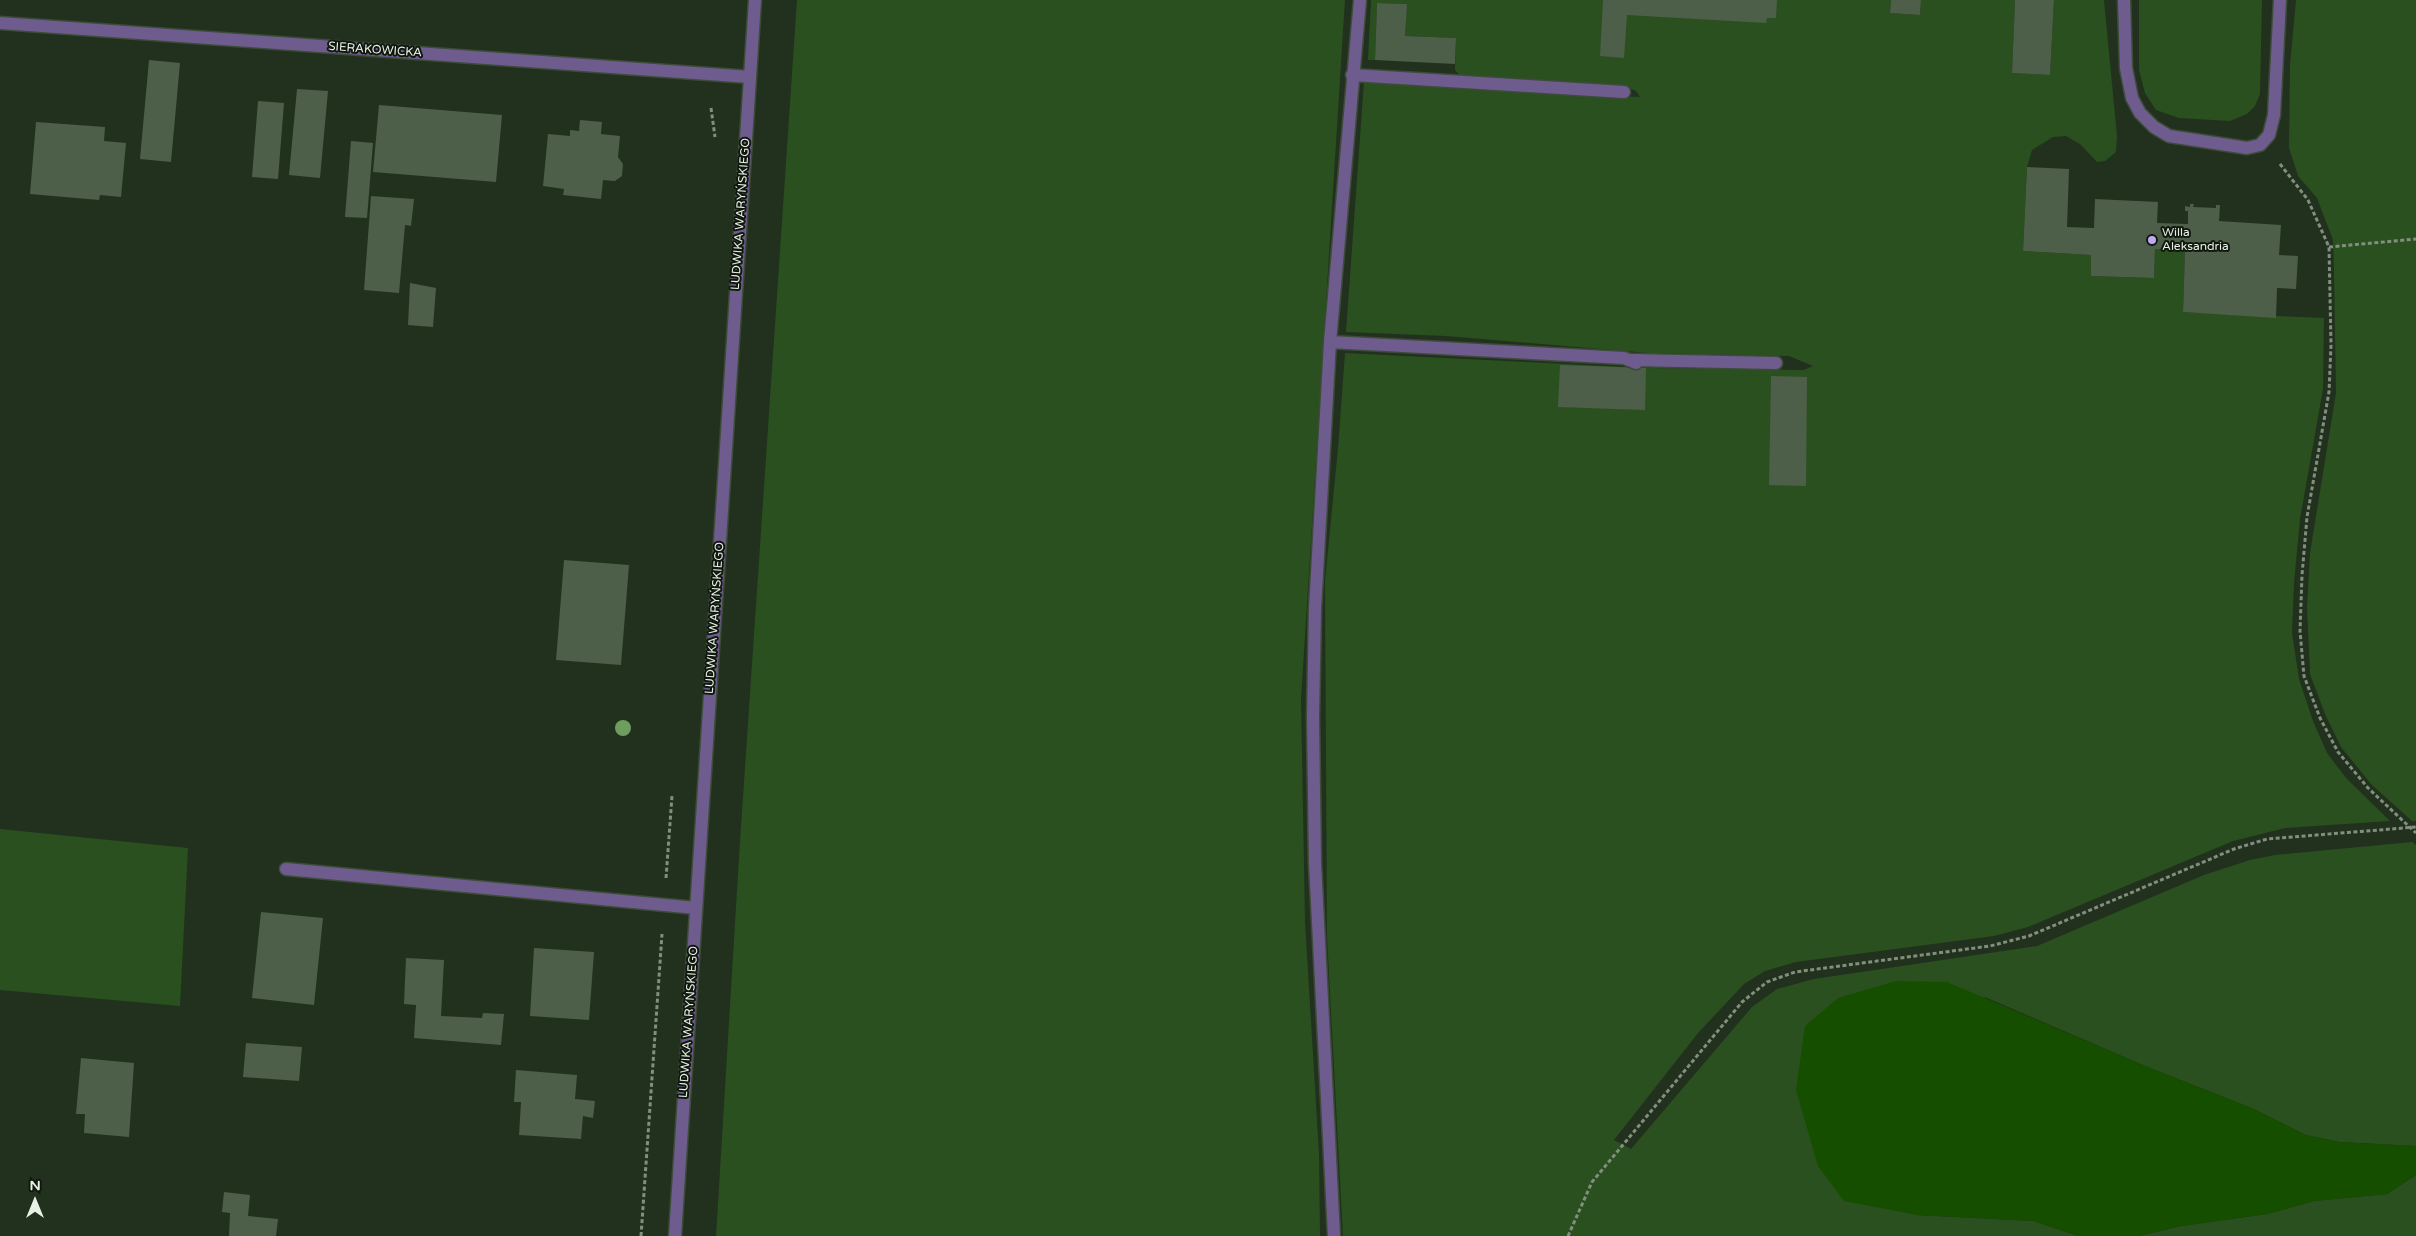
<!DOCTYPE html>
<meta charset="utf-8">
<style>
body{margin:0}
#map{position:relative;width:2416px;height:1236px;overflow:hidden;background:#21311d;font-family:"Varela Round",sans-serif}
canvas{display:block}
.north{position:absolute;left:10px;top:1176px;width:50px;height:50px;-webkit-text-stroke:4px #10170e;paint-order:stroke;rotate:0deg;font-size:14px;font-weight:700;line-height:20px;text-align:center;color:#e7f1e4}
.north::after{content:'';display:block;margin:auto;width:18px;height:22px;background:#e7f1e4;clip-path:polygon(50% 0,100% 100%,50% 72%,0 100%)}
</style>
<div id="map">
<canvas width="2416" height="1236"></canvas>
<div class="north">N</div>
</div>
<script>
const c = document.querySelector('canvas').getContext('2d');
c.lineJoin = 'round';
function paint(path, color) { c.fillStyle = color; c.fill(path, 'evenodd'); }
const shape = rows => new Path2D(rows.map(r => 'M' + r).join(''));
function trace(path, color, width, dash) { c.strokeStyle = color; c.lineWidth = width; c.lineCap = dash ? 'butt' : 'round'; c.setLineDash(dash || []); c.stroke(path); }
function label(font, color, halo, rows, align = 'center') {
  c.font = font + ' "Varela Round",sans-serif'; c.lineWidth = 4; c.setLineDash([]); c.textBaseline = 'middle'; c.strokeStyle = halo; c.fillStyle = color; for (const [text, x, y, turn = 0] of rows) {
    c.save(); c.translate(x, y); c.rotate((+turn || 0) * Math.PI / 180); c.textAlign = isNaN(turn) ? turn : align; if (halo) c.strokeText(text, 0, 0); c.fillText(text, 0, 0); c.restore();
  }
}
paint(shape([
 [797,0,1345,0,1301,699,1305,922,1319,1154,1320,1236,716,1236,740,841],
 [1371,0,1891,0,1890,13,1920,15,1921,0,2015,0,2012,73,2050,75,2054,0,2104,0,2117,136,2116,152,2105,161,2097,162,2080,144,2066,136,2053,137,2032,150,2027,167,2023,251,2091,255,2091,276,2154,278,2155,249,2185,250,2183,312,2324,318,2323,389,2300,519,2294,583,2292,633,2299,679,2313,721,2327,753,2346,778,2390,821,2285,828,2233,841,2028,927,1994,936,1796,962,1765,971,1744,984,1698,1033,1614,1140,1631,1149,1752,1007,1777,989,1814,979,2037,946,2204,875,2250,860,2275,855,2412,842,2416,845,2416,1146,2339,1142,2306,1135,2254,1109,2145,1066,1985,997,1917,1215,2033,1221,2078,1236,1343,1236,1327,936,1325,581,1338,448,1345,353,1646,368,1804,370,1813,366,1789,356,1649,353,1446,336,1346,332,1364,82,1640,97,1636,91,1627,87,1460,75,1455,70,1456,38,1405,36,1406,4,1377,3,1375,60,1368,60],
 [2139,0,2262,0,2260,94,2255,106,2247,114,2230,121,2179,118,2156,110,2145,93,2139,70],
 [2296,0,2416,0,2416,821,2412,821,2371,784,2341,747,2325,714,2310,674,2307,607,2310,553,2336,393,2334,271,2333,240,2317,198,2298,176,2289,148,2290,65],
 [0,829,188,848,180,1006,0,990],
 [2416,1175,2416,1236,2139,1236,2181,1226,2267,1214,2314,1201,2387,1194]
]), '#2a5020');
paint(shape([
 [1896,981,1947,982,2145,1066,2254,1109,2306,1135,2339,1142,2416,1146,2416,1175,2387,1194,2314,1201,2267,1214,2181,1226,2139,1236,2078,1236,2033,1221,1917,1215,1844,1201,1818,1166,1796,1090,1805,1026,1838,998]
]), '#164e00');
paint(shape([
 [1603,0,1777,0,1776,18,1767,18,1766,23,1627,15,1624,58,1600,56],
 [1891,0,1921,0,1920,15,1890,13],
 [2015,0,2054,0,2050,75,2012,73],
 [1377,3,1407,4,1405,36,1456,38,1455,64,1375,60],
 [149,60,180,63,171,162,140,159],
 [297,89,328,91,320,178,289,175],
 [258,101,284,103,278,179,252,177],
 [379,105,502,115,496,182,373,172],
 [580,120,602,122,601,134,620,136,618,157,623,164,622,176,615,181,603,180,601,199,563,195,564,189,543,186,548,134,570,136,570,130,579,131],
 [36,122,105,127,104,141,126,143,121,197,100,195,99,200,30,194],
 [351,141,373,143,367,218,345,217],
 [2027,167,2069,169,2067,227,2094,228,2095,199,2158,202,2157,223,2188,224,2188,211,2185,211,2185,206,2190,207,2190,204,2194,204,2193,207,2216,208,2216,205,2220,205,2219,221,2281,225,2279,255,2298,256,2296,289,2277,288,2276,318,2183,312,2185,250,2155,249,2154,278,2091,276,2091,255,2023,251],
 [371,196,414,199,411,226,405,225,399,293,364,290],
 [410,283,436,288,433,327,408,325],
 [1560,365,1646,368,1645,410,1558,407],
 [1771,376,1807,377,1806,486,1769,485],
 [564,560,629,565,621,665,556,660],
 [261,912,323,918,314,1005,252,998],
 [534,948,594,952,589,1020,530,1016],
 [406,958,444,960,441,1016,482,1018,483,1013,504,1014,501,1045,414,1038,416,1005,404,1004],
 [246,1043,302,1047,299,1081,243,1077],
 [81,1058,134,1063,129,1137,84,1133,85,1114,76,1114],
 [516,1070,577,1075,575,1099,595,1101,593,1118,583,1116,581,1139,519,1135,521,1102,514,1102],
 [224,1192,250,1195,248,1216,278,1219,276,1236,229,1236,230,1213,222,1212]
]), '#4d5f48');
const service = shape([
 [2124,0,2126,68,2132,98,2140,113,2154,127,2169,136,2247,148,2260,145,2269,135,2274,115,2280,0],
 [1352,75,1624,92],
 [1330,342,1624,358,1636,363],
 [1631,360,1776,363],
 [286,869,696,908],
 [1334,1236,1315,863,1313,718,1315,609,1330,342,1360,0]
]);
const minor = shape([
 [0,23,750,77],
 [675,1236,755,0]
]);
trace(service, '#3d4c39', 15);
trace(minor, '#3d4c39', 15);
trace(shape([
 [711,108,715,137],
 [2280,164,2308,200,2329,247,2331,345,2329,392,2307,517,2302,575,2300,631,2304,676,2320,718,2338,752,2368,788,2416,833],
 [2329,247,2416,239],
 [666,878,672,796],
 [641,1236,662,934],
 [1568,1236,1592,1182,1742,1002,1767,982,1795,972,1990,946,2029,936,2234,849,2267,839,2416,827]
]), '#828f7f', 3, [4, 2.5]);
trace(service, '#6e5c8e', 12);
trace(minor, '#6e5c8e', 12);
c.fillStyle = '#6d9e60';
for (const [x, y] of [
 [623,728]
]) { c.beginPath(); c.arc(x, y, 8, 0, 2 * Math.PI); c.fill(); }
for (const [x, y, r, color] of [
 [2152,240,5,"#c2a8f3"]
]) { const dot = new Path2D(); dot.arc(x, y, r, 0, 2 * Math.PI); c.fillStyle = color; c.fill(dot); trace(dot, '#10170e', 2); }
label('12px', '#e7f1e4', '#10170e', [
 ["SIERAKOWICKA",375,50,4],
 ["LUDWIKA WARYŃSKIEGO",741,214,-86],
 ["LUDWIKA WARYŃSKIEGO",715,618,-86],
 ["LUDWIKA WARYŃSKIEGO",689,1022,-86]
]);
label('12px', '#e7f1e4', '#10170e', [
 ["Willa",2162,233],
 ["Aleksandria",2162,247]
], 'left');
</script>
